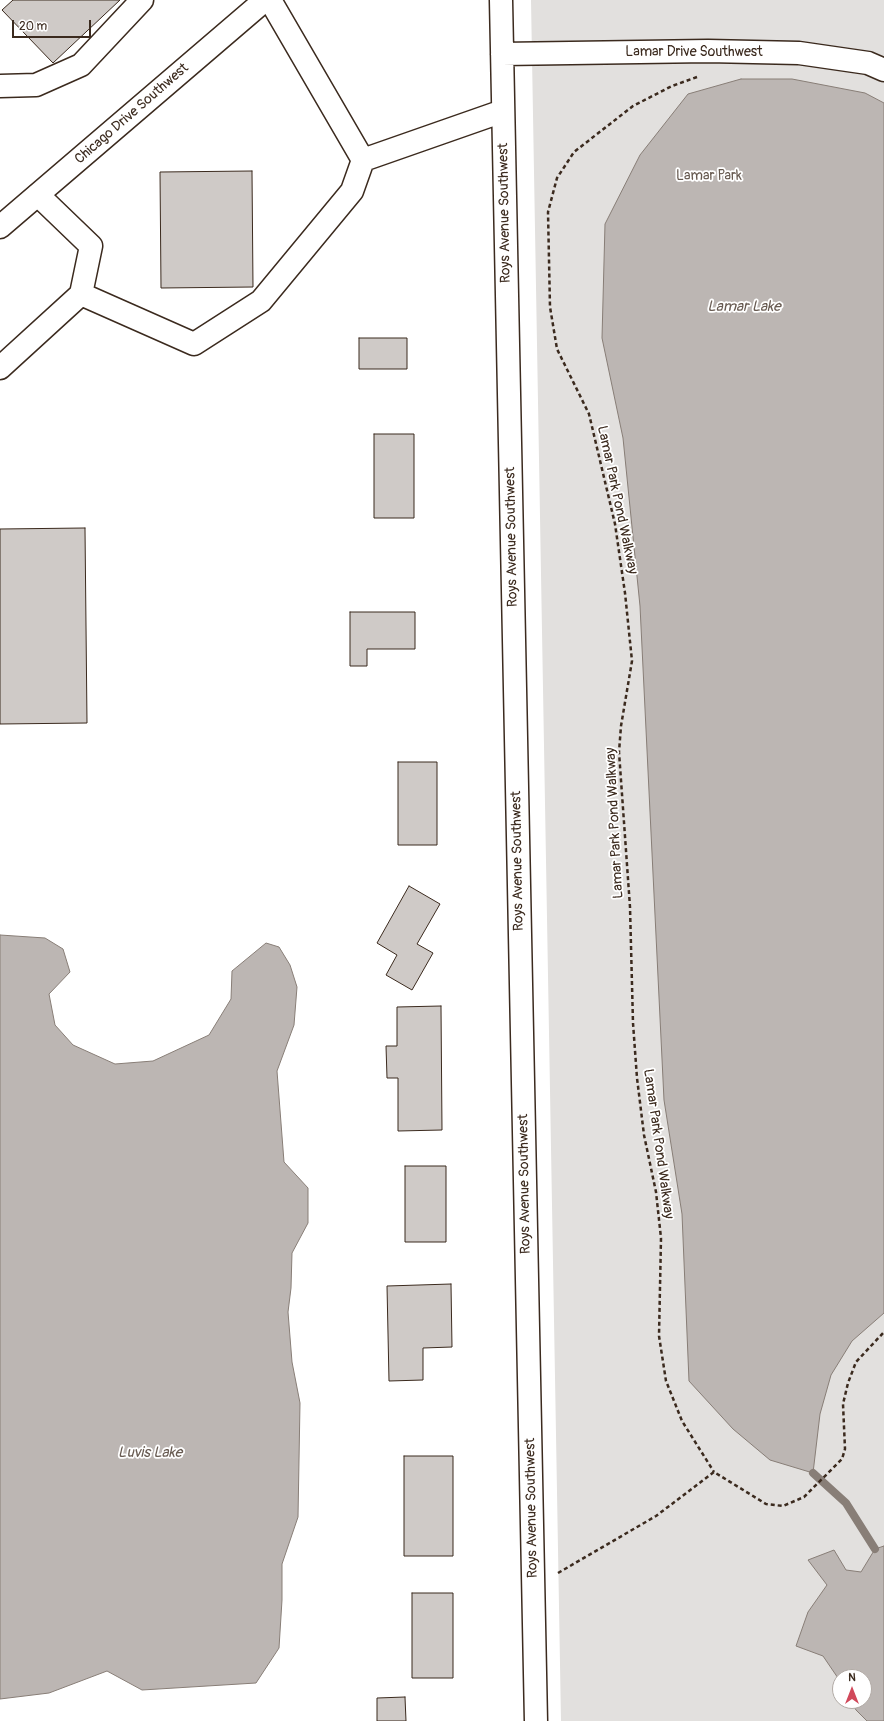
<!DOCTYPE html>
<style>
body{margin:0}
#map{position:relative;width:884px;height:1721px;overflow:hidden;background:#fff;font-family:Pangolin,sans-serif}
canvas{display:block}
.north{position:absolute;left:832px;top:1669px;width:40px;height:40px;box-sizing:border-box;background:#fff;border:1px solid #b1aaa5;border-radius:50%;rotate:0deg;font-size:11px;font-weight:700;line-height:16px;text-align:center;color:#3b2a1e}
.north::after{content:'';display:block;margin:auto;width:14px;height:18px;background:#d1495b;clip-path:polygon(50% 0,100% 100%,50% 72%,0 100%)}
.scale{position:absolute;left:12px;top:20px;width:79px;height:18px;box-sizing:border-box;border:2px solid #3b2a1e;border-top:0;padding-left:5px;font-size:12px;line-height:14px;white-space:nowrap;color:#3b2a1e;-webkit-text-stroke:3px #fff;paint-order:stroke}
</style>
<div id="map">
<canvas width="884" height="1721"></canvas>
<div class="north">N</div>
<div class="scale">20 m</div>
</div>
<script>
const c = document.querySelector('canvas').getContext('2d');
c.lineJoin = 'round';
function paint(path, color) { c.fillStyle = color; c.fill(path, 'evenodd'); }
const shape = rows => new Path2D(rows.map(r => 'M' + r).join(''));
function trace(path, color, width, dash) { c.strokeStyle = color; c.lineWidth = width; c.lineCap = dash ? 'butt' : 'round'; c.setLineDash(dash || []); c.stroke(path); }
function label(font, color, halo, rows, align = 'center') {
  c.font = font + ' Pangolin,sans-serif'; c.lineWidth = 3.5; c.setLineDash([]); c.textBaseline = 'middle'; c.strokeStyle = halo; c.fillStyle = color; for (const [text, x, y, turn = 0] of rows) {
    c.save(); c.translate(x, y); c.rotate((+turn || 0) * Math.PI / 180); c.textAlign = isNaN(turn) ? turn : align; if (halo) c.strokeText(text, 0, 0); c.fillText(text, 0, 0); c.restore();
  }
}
paint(shape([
 [531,0,884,0,884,1721,561,1721],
 [840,1677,864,1677,864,1701,840,1701]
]), '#e2e0de');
const water = shape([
 [741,79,792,79,865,93,884,103,884,1313,852,1341,831,1375,820,1414,813,1473,770,1460,733,1429,689,1381,682,1214,664,1100,640,606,623,438,602,338,605,224,640,155,688,94,741,79],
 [0,935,45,938,63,949,70,972,49,994,55,1025,73,1045,115,1064,153,1061,209,1035,231,999,232,971,266,943,279,947,290,965,297,987,294,1025,277,1071,284,1162,308,1188,308,1223,292,1253,291,1288,288,1312,292,1362,300,1403,298,1517,282,1564,282,1600,279,1648,256,1683,142,1690,107,1671,49,1693,0,1699,0,935],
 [884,1546,884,1721,867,1721,856,1710,851,1701,864,1701,864,1677,840,1677,840,1681,823,1656,796,1646,808,1612,827,1585,808,1560,834,1550,846,1570,861,1572,875,1549,884,1546]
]);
paint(water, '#bcb6b3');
trace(water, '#887e77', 1);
trace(shape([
 [813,1473,846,1503,875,1549]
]), '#887e77', 8);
const building = shape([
 [13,0,120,0,53,63,2,10,13,0],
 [252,171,253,287,161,288,160,172,252,171],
 [359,338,407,338,407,369,359,369,359,338],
 [374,434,414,434,414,518,374,518,374,434],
 [85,528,87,723,0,724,0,529,85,528],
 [350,612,415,612,415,649,367,649,367,666,350,666,350,612],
 [398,762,437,762,437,845,398,845,398,762],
 [409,886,440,904,417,944,433,953,412,990,386,975,397,955,377,943,409,886],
 [441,1006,442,1130,398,1131,398,1078,387,1078,386,1046,397,1046,397,1007,441,1006],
 [405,1166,446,1166,446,1242,405,1242,405,1166],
 [451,1284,452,1347,423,1348,423,1380,389,1381,387,1286,451,1284],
 [404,1456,453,1456,453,1556,404,1556,404,1456],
 [412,1593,453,1593,453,1678,412,1678,412,1593],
 [405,1697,406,1721,377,1721,377,1698,405,1697]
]);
paint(building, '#cfcac7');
trace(building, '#3b2a1e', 1);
const minor = shape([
 [270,0,363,160],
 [501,0,536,1721],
 [502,54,708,51,799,53,868,63,884,70],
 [0,86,36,85,81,65,142,0],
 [81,294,194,344,261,301,352,191,363,160,503,111],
 [0,368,81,294,91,246,38,195]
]);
const major = shape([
 [0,227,265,0]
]);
trace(minor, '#3b2a1e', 25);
trace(major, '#3b2a1e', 25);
trace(shape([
 [697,77,672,86,633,106,574,152,557,178,548,212,550,307,557,349,589,414,615,524,625,593,632,661,621,726,619,752,630,907,633,1023,637,1078,644,1135,656,1192,661,1238,659,1336,666,1381,682,1421,714,1472],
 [558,1573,656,1516,714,1472,766,1504,783,1506,804,1497,842,1459,845,1449,843,1404,848,1383,856,1362,884,1332]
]), '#3b2a1e', 2.5, [4, 3]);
trace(minor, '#fff', 22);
trace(major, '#fff', 22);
label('14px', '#3b2a1e', '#fff', [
 ["Lamar Drive Southwest",694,52],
 ["Chicago Drive Southwest",132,114,-41],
 ["Roys Avenue Southwest",505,213,-91],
 ["Lamar Park Pond Walkway",617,500,78],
 ["Roys Avenue Southwest",512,537,-91],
 ["Lamar Park Pond Walkway",615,823,-93],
 ["Roys Avenue Southwest",518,861,-91],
 ["Lamar Park Pond Walkway",658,1144,82],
 ["Roys Avenue Southwest",525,1184,-91],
 ["Roys Avenue Southwest",532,1508,-91]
]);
label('14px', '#65584e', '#fff', [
 ["Lamar Park",709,176]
]);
label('italic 15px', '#685b52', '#fff', [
 ["Lamar Lake",744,307],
 ["Luvis Lake",150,1453]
]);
</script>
